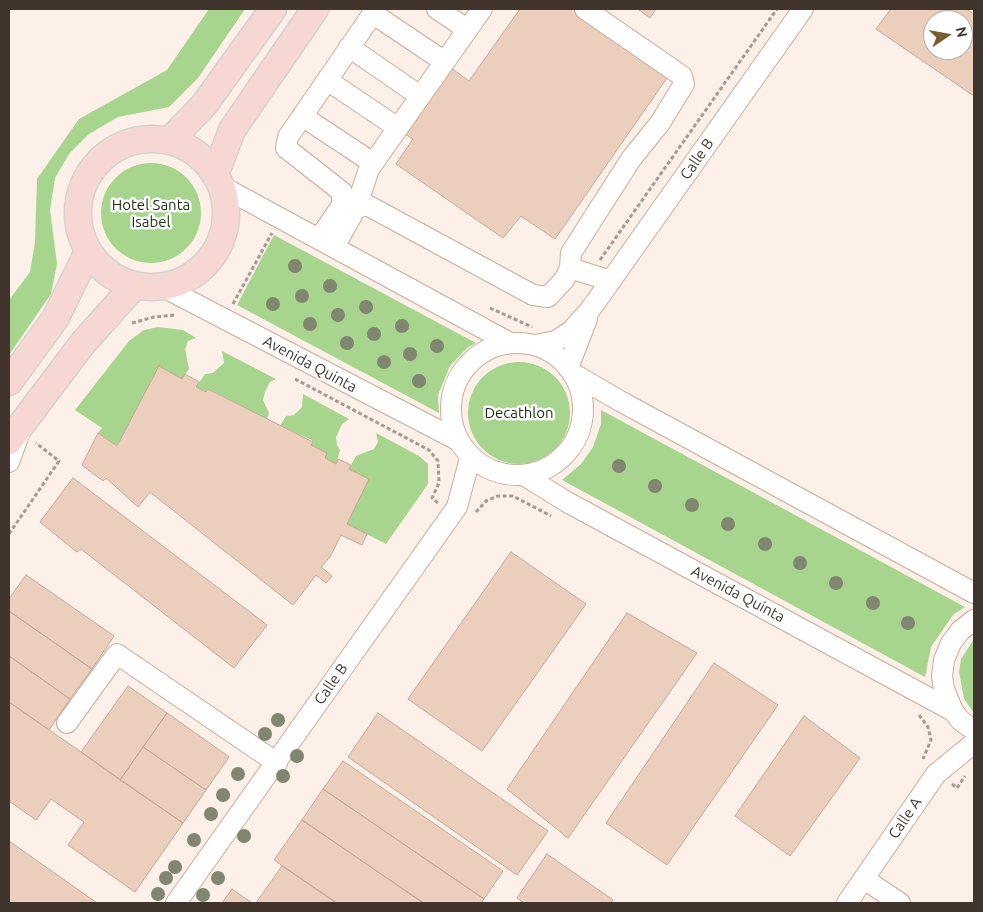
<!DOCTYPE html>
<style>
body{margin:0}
#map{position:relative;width:983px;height:912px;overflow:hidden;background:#fcf0e8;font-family:Ubuntu,sans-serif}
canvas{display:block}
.frame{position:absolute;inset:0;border:10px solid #40342d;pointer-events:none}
.north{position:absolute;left:923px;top:10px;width:50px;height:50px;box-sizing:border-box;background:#fff;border:1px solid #b3aeab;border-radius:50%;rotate:78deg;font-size:14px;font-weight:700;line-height:20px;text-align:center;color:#40342d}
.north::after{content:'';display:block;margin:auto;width:18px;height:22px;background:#765c2e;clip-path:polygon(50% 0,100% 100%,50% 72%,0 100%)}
</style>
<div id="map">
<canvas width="983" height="912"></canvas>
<div class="frame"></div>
<div class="north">N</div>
</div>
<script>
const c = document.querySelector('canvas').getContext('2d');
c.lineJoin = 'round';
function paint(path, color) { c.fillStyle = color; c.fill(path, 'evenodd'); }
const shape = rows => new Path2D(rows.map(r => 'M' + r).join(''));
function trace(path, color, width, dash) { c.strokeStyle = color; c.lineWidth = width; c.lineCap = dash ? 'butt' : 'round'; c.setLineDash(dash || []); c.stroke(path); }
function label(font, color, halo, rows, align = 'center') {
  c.font = font + ' Ubuntu,sans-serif'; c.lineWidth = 5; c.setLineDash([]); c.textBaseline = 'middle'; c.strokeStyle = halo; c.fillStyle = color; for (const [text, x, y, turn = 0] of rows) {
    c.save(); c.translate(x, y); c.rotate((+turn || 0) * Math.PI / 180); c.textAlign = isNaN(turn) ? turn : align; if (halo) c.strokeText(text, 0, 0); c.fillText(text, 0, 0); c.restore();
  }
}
paint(shape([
 [209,9,245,9,198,78,169,107,118,117,89,134,69,154,55,178,50,210,57,264,51,294,9,355,9,300,30,272,35,242,37,179,79,119,167,70],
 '101 213a50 50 0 1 1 100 0a50 50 0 1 1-100 0Z',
 [274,235,476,343,467,348,450,366,438,395,439,413,237,305],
 [158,327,183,330,196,338,188,341,185,349,189,369,182,379,159,367,117,446,98,433,102,428,75,410,129,341,144,330],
 [222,351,276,379,270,382,265,392,263,400,269,413,267,419,209,389,206,392,196,387,205,374,213,373,224,363],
 '468 413a51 51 0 1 1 102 0a51 51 0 1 1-102 0Z',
 [303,394,349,419,342,424,336,437,337,445,340,450,336,464,325,458,311,445,312,440,280,426,286,416,294,415,302,407],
 [601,410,965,607,953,615,931,647,925,677,562,480,581,464,593,447,601,424],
 [376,433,419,456,428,464,428,484,386,544,347,524,349,469,356,456,374,449,378,442],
 [974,639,974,713,964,699,959,672,961,659]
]), '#a7d58d');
const building = shape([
 [520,9,574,9,669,75,555,239,521,216,503,238,396,164,413,139,405,134,451,68,469,81,520,9],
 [638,9,656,9,650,18,638,9],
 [891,9,966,9,974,14,974,96,876,29,891,9],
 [933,20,963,20,963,50,933,50,933,20],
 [159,366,182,379,185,374,199,382,196,387,206,392,208,389,313,442,311,445,327,453,325,458,336,464,338,459,351,465,349,469,369,479,347,524,367,534,362,545,341,535,330,557,321,567,332,576,326,583,316,575,293,605,150,492,138,507,106,478,103,481,82,465,98,433,117,446,159,366],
 [73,478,267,625,234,668,81,549,77,552,40,522,73,478],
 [511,552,586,604,482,751,408,699,511,552],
 [26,575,114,636,92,669,9,611,9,599,26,575],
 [9,611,92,669,70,699,9,656,9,611],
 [627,613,697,653,568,838,507,789,627,613],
 [9,656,70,699,49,730,9,702,9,656],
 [714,663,778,705,667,865,606,823,714,663],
 [128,686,167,713,120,780,81,752,128,686],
 [9,702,183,823,135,892,68,845,84,822,51,799,36,820,9,801,9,702],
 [167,713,229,757,206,790,143,747,167,713],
 [378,713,548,831,517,875,348,757,378,713],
 [804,716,860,758,790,856,735,816,804,716],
 [143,747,206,790,183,823,120,780,143,747],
 [343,761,503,871,484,899,323,789,343,761],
 [323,789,484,899,481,903,424,903,302,820,323,789],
 [302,820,423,903,337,903,274,860,302,820],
 [9,841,97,903,9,903,9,841],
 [547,854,613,900,611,903,524,903,517,898,547,854],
 [282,866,336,903,256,903,282,866],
 [232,889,252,903,222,903,232,889]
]);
paint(building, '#ebcebc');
trace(building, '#c5a897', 1);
const minor = shape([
 [437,9,467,29],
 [372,13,445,62],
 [349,47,420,96],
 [327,80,398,128],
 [302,116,373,163],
 [221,186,510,343],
 [356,208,369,169,482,9],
 [319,239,342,205,342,192,286,148,288,137,376,9],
 [334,247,356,208,367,205,533,295,548,297,564,280,570,268,571,253,631,159,660,123,684,84,682,76,585,9],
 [570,268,611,281],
 [163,287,457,440],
 '451 409a66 66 0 1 1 132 0a66 66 0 1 1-132 0Z',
 [535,345,556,341,571,331,590,310,803,9],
 [568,368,587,319],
 [572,373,620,401,974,593],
 [9,462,21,429],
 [525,476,567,502,953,711],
 [974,620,960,631,951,643,944,660,942,676,944,689,953,711,961,721,974,730],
 [67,723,117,654,277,763],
 [864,879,900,903],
 [176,903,457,507,470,458],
 [847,903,936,774,974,743]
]);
const major = shape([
 '78 213a74 74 0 1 1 148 0a74 74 0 1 1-148 0Z',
 [169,141,204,105,273,9],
 [215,175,232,130,315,9],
 [9,382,55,319,88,252],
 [9,441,83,343,134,286]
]);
trace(minor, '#c9ad9b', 22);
trace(major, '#d5d2d1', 29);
trace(shape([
 [600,260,777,9],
 [233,304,272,233],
 [490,308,532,327],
 [132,323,154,317,175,315],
 [295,379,429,450,438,461,439,483,432,498,438,503],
 [476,512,486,501,498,496,513,496,551,516],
 [9,534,59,461,36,443],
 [919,715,928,727,931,740,923,759],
 [952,784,957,788,965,776]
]), '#a69a92', 3, [4, 2.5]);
trace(minor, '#fff', 20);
trace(major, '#f7d7d4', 26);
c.fillStyle = '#808670';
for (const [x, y] of [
 [295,266],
 [330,286],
 [302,296],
 [273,304],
 [366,307],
 [338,315],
 [310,324],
 [402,326],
 [374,334],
 [347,343],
 [437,346],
 [410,354],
 [384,362],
 [419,381],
 [619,466],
 [655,486],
 [692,505],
 [728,524],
 [765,544],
 [800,563],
 [836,583],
 [873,603],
 [908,623],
 [278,720],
 [265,734],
 [297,756],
 [238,774],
 [283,776],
 [223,795],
 [211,814],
 [244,836],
 [194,840],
 [175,867],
 [166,878],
 [218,878],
 [158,894],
 [203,895]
]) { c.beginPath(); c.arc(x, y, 7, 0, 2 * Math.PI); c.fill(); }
label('15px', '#40342d', '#fff', [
 ["Calle B",697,159,-55],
 ["Avenida Quinta",310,364,28],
 ["Avenida Quinta",738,594,28],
 ["Calle B",331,684,-55],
 ["Calle A",905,818,-56]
]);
label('15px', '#1b2f0d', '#fff', [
 ["Hotel Santa",151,205],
 ["Isabel",151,222],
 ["Decathlon",519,413]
]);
</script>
